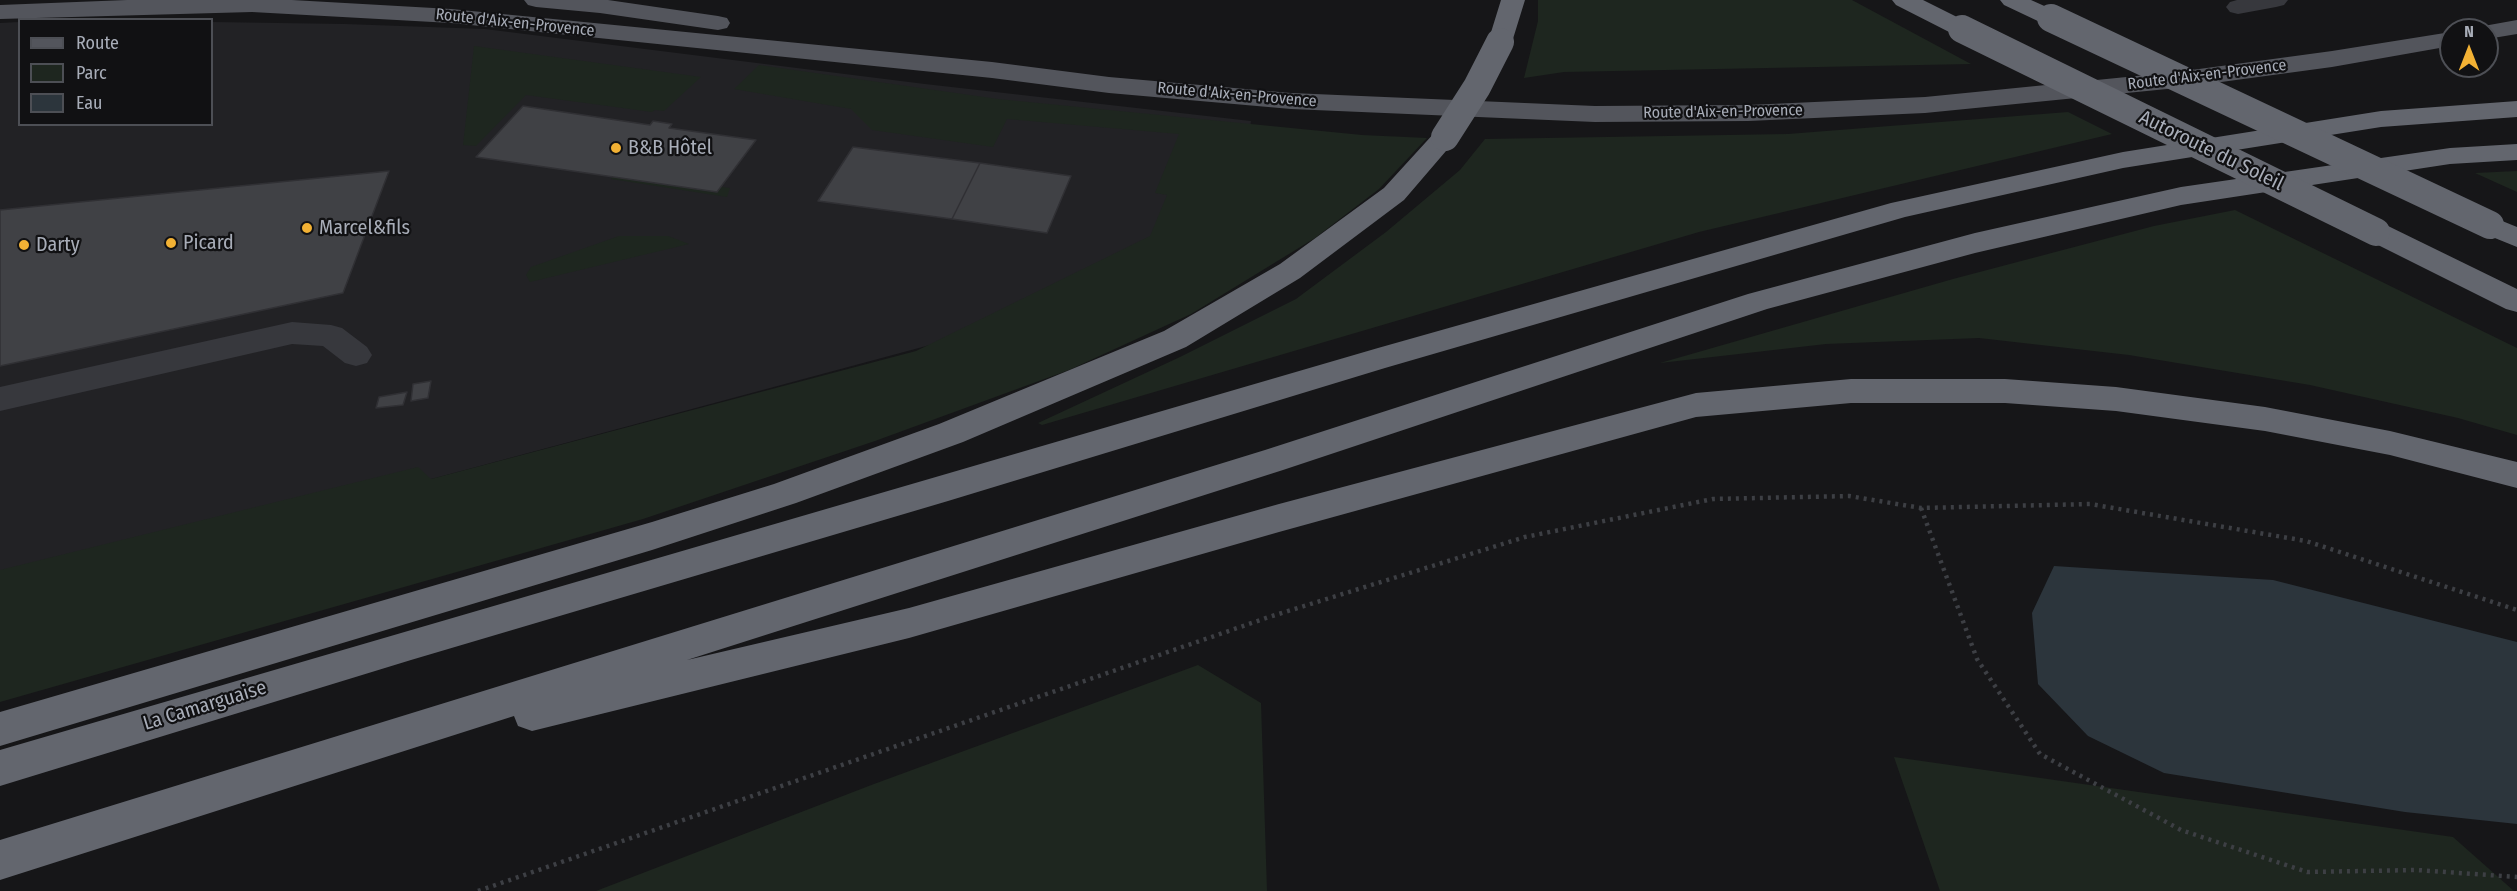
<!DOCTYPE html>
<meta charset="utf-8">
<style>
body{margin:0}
#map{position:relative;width:2517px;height:891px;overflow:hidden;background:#161618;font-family:"Fira Sans Condensed",sans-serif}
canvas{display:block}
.legend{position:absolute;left:18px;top:18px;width:195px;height:108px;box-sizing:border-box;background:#111113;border:2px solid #4d4f55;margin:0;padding:8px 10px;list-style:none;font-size:18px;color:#a8adb8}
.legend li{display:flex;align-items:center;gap:12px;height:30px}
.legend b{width:30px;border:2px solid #4d4f55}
.north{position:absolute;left:2439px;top:18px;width:60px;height:60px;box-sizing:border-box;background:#111113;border:2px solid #4d4f55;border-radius:50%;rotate:0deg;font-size:16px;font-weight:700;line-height:24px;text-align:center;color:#a8adb8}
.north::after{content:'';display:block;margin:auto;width:21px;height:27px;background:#f2b134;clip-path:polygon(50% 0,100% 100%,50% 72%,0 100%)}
</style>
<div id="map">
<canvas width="2517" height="891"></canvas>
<ul class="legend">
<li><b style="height:8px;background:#53555c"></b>Route</li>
<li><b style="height:16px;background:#1e261f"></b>Parc</li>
<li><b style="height:16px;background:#2c353c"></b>Eau</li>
</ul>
<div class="north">N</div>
</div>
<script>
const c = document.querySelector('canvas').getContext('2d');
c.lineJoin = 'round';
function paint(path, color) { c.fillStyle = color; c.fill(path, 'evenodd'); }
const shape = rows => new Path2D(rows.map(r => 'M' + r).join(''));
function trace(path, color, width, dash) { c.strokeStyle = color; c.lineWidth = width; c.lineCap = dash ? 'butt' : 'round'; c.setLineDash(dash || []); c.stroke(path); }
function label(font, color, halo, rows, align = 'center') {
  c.font = font + ' "Fira Sans Condensed",sans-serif'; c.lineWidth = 4.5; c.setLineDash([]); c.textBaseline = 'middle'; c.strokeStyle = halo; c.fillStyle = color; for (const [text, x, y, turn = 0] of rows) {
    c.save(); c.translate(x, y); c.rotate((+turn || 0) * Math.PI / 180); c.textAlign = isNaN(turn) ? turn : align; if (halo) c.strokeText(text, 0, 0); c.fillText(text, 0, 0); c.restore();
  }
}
paint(shape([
 [19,22,20,124,212,124,212,22,345,24,485,29,925,84,1251,121,1248,141,1194,274,0,595,0,23]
]), '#222225');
paint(shape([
 [1538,0,1852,0,1971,64,1564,72,1524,78,1538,21],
 [474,46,701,77,664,111,655,110,652,112,526,95,476,146,463,145],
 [759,65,998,99,1362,135,1427,138,1379,189,1315,238,1191,314,1069,370,875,441,643,519,0,702,0,570,418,467,431,479,916,351,1150,236,1167,195,1155,193,1179,134,1007,119,993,147,872,130,851,109,734,89],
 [2068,112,2112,134,1699,232,1042,425,1038,423,1180,357,1296,299,1386,232,1460,170,1485,139,1788,134],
 [2517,171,2517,192,2475,173],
 [615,174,730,188,727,197,611,179],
 [2235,210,2517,348,2517,435,2458,418,2310,385,2129,355,1979,338,1826,344,1660,363,1953,279,2154,226],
 [619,236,668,236,689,244,530,282,526,275,531,267],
 [1198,665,1261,703,1267,891,596,891,874,784],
 [1894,757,2453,837,2514,891,1940,891]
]), '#1e261f');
paint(shape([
 [2054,566,2273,580,2517,642,2517,824,2405,812,2164,773,2088,736,2038,684,2032,613]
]), '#2c353c');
const building = shape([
 [523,106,650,125,653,121,672,124,669,128,756,140,717,192,476,157,523,106],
 [853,147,980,163,952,219,818,201,853,147],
 [980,163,1071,176,1047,233,952,219,980,163],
 [389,171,343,293,0,366,0,210,389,171],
 [431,381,428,398,411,401,413,384,431,381],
 [407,392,403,405,376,408,379,397,407,392]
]);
paint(building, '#404145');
trace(building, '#303034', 1.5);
trace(shape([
 [1921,508,1977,659,2040,754,2181,830,2307,872,2417,870,2517,877],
 [478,891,1269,617,1525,537,1713,499,1849,496,1921,508,2090,504,2306,541,2517,610]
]), '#3d3f44', 4.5, [3, 5]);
paint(shape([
 [2237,0,2288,0,2284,5,2276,7,2238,14,2230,12,2226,7,2230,2,2237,0],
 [292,322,331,325,342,328,367,347,372,355,367,363,356,366,345,363,323,346,292,344,0,411,0,387,292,322]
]), '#37383d');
paint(shape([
 [127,0,292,0,451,9,992,62,1109,77,1291,93,1595,106,1748,105,1925,97,2177,72,2332,51,2451,32,2451,46,2332,67,2177,88,1925,113,1748,121,1595,122,1291,109,1109,93,992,78,451,23,252,12,0,19,0,5,127,0],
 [524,0,608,0,718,16,727,18,730,23,727,28,718,30,600,13,536,7,528,5,524,0],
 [2517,20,2517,34,2487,39,2487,30,2476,30,2478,27,2517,20]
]), '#53555c');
paint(shape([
 [1501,0,1525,0,1512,42,1509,47,1500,49,1491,47,1488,42,1501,0],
 [1892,0,1923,0,1971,24,1974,29,1971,34,1962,36,1953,34,1896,5,1892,0],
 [2000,0,2031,0,2060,13,2063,18,2060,23,2051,25,2042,23,2004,5,2000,0],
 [2517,101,2517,117,2381,127,2123,168,1905,217,1385,368,948,501,411,660,0,786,0,750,1378,348,1891,203,2123,152,2381,111,2517,101],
 [1445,129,1454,131,1458,137,1404,200,1300,278,1186,347,963,442,796,503,652,550,0,746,0,712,652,522,774,484,939,424,1164,331,1280,264,1384,188,1436,131,1445,129],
 [2517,144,2517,160,2450,164,2181,205,1975,253,1767,309,1283,470,687,660,909,608,1279,504,1696,393,1851,379,2005,379,2116,387,2265,407,2390,431,2517,462,2517,488,2390,455,2265,431,2116,411,2005,403,1851,403,1696,417,1279,532,909,638,532,731,518,726,514,716,0,880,0,840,1265,450,1748,294,1975,233,2181,187,2450,148,2517,144],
 [2490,216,2517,227,2517,247,2480,232,2476,225,2480,218,2490,216],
 [2376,223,2386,225,2517,289,2517,312,2506,309,2366,239,2362,232,2366,225,2376,223]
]), '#63666e');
trace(shape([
 [2051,18,2490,225],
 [1962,29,2376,232],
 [1445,137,1477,87,1500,42]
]), '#63666e', 28);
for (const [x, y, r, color] of [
 [616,148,6,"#f2b134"],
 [307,228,6,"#f2b134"],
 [171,243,6,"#f2b134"],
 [24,245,6,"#f2b134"]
]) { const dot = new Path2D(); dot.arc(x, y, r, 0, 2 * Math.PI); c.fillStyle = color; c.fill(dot); trace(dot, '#111113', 2); }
label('16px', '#a8adb8', '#111113', [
 ["Route d'Aix-en-Provence",515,23,6],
 ["Route d'Aix-en-Provence",2207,75,-7],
 ["Route d'Aix-en-Provence",1237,95,5],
 ["Route d'Aix-en-Provence",1723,112,-1]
]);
label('20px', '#a8adb8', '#111113', [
 ["B&B Hôtel",628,148],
 ["Marcel&fils",319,228],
 ["Picard",183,243],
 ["Darty",36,245]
], 'left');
label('20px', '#a8adb8', '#111113', [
 ["Autoroute du Soleil",2211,151,26],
 ["La Camarguaise",205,706,-17]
]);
</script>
